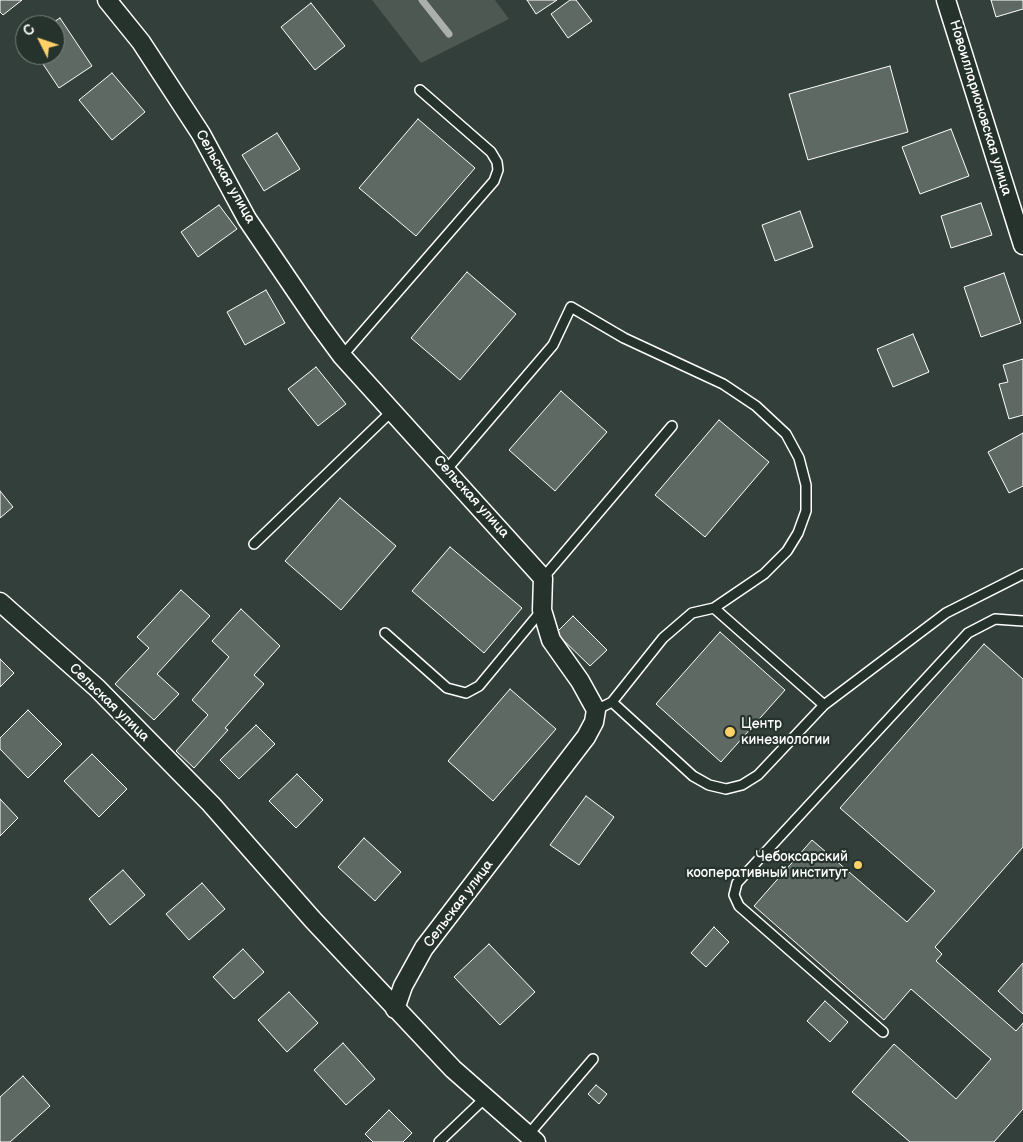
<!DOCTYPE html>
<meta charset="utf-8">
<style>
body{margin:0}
#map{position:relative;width:1023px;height:1142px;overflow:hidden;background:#333f3a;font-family:"Balsamiq Sans",sans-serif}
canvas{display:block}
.north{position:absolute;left:15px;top:15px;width:50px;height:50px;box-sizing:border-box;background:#26332d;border:1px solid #7d8581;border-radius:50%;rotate:311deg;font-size:14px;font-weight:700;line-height:20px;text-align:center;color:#fff}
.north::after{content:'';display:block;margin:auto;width:18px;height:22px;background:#ffd166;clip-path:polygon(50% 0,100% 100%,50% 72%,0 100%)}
</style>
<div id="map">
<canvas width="1023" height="1142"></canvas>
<div class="north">С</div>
</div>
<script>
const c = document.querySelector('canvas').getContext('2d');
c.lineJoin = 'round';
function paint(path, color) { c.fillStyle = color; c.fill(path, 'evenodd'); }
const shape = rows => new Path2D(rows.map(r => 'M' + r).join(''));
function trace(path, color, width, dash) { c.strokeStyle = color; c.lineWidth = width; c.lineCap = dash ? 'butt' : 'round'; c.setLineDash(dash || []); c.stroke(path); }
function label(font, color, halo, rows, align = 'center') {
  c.font = font + ' "Balsamiq Sans",sans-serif'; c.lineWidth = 4.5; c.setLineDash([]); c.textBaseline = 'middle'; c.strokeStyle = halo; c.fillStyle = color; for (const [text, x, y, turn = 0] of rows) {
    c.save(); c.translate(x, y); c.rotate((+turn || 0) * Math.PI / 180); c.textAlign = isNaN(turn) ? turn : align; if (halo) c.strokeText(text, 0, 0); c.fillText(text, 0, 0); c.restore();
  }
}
paint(shape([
 [372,0,495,0,509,19,421,63]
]), '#4d5853');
trace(shape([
 [422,0,449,34]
]), '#abb0ae', 7);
const building = shape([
 [0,0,22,0,3,15,0,12,0,0],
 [527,0,557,0,536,14,527,0],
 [570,0,576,0,592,21,568,38,551,14,570,0],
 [991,0,1023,0,1023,9,996,17,991,0],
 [311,3,345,46,315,70,281,27,311,3],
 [60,18,92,66,59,88,37,55,55,55,55,25,49,25,60,18],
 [890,66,908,132,808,160,789,94,890,66],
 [112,73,145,112,112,140,79,100,112,73],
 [418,119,475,168,416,236,359,188,418,119],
 [951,129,969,176,920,194,902,147,951,129],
 [277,133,300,169,264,191,242,155,277,133],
 [981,203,992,235,951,248,941,216,981,203],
 [219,205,237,229,198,257,181,232,219,205],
 [800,211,813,247,775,261,762,225,800,211],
 [467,272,516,314,460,380,411,338,467,272],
 [1004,273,1021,323,981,337,964,287,1004,273],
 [266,290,285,323,245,345,227,312,266,290],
 [913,334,929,372,893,387,877,349,913,334],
 [1023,359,1023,415,1009,419,999,384,1008,382,1003,365,1023,359],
 [316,367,346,404,318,426,288,389,316,367],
 [561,391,607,432,555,491,509,450,561,391],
 [719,420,769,462,705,537,655,495,719,420],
 [1023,433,1023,486,1009,493,988,452,1023,433],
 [0,491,13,507,0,518,0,491],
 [340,498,396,546,341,610,285,561,340,498],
 [450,547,522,608,484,653,412,591,450,547],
 [181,590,210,616,157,674,179,694,154,720,115,684,149,648,137,637,181,590],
 [241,609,280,646,254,675,264,684,225,728,228,730,194,768,176,751,208,715,192,700,229,657,212,641,241,609],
 [573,616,607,650,590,666,556,633,573,616],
 [720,632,785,690,721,762,656,704,720,632],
 [984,644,1023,679,1023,847,935,947,942,954,936,961,1016,1031,1023,1023,1023,1109,994,1142,910,1142,852,1092,894,1044,956,1099,991,1059,911,989,884,1020,754,906,812,840,907,922,935,891,840,808,984,644],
 [0,659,14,673,0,687,0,659],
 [510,689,556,729,493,801,448,761,510,689],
 [28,710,62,744,28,778,0,749,0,738,28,710],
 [256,725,275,744,239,779,220,760,256,725],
 [92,754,127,789,99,817,64,781,92,754],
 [297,774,323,800,296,828,269,801,297,774],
 [586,796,614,817,579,865,550,845,586,796],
 [0,799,18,818,0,836,0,799],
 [364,838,401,872,375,901,338,867,364,838],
 [123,870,145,895,110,925,89,899,123,870],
 [202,883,225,909,189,940,166,914,202,883],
 [714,927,729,942,706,967,691,953,714,927],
 [489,944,535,992,500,1025,454,977,489,944],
 [243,949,264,972,234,999,213,977,243,949],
 [1023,963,1023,1014,998,991,1023,963],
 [289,992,318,1023,287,1052,258,1020,289,992],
 [825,1001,848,1022,830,1042,807,1021,825,1001],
 [343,1043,375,1079,346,1105,314,1070,343,1043],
 [23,1076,50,1106,10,1142,0,1142,0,1097,23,1076],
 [596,1085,607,1094,599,1104,588,1094,596,1085],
 [389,1110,412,1133,403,1142,373,1142,365,1134,389,1110]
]);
paint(building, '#5f6964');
trace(building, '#fff', 1);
const service = shape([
 [342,356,494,181,498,170,497,162,491,152,420,90],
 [447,469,553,345,571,307,624,338,723,384,756,406,786,434,799,458,806,485,806,511,798,533,787,551,764,574,714,608,692,613,663,638,612,702,596,710],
 [254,544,392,411],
 [543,578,672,426],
 [385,633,447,688,466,693,479,686,542,610],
 [612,702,693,776,709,785,726,789,742,785,758,775,824,705,714,608],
 [824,705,946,613,1023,574],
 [883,1032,739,906,734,895,737,883,968,633,995,619,1023,621],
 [528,1135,593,1059],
 [439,1142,485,1098]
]);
const minor = shape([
 [107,0,141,42,201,134,247,219,317,322,342,356,543,578,542,610,551,640,580,681,596,710,594,722,586,737,424,948,403,986,395,1009],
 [946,0,1023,245],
 [0,602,97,688,211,804,313,920,453,1069,536,1142]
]);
trace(service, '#fff', 12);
trace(minor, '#fff', 21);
trace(service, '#26332d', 9);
trace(minor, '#26332d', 18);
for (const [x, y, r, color] of [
 [730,732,6,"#ffd166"],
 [858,865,5,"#ffd166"]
]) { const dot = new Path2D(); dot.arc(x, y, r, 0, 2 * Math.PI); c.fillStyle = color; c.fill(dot); trace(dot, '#26332d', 2); }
label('14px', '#fff', '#26332d', [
 ["Новоилларионовская улица",980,108,73],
 ["Сельская улица",225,177,60],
 ["Сельская улица",471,497,48],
 ["Сельская улица",109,703,44],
 ["Сельская улица",459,904,-53]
]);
label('14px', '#fff', '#26332d', [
 ["Центр",741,724],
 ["кинезиологии",741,740],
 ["Чебоксарский",848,857,"right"],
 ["кооперативный институт",848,873,"right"]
], 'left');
</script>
